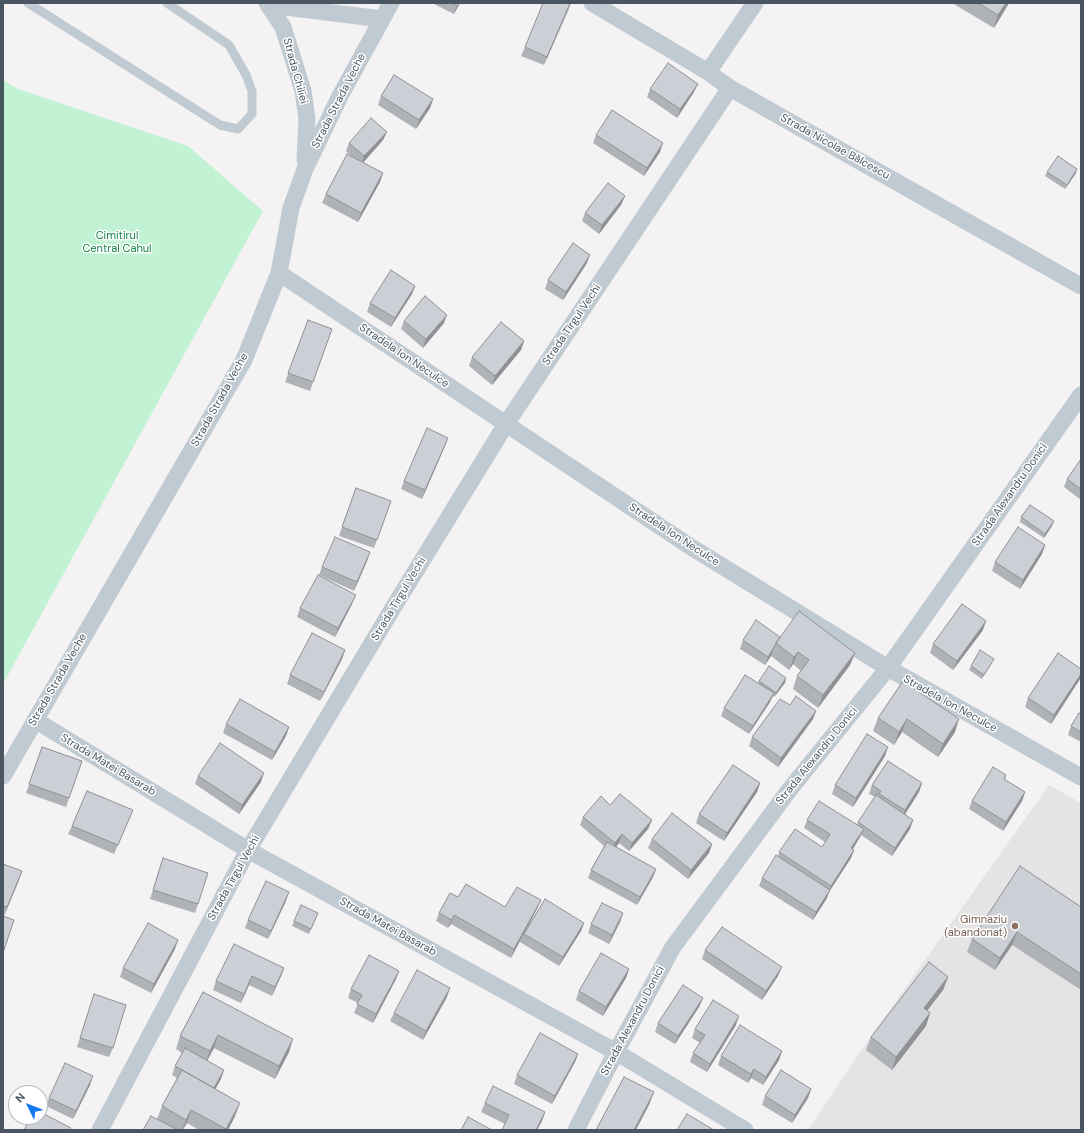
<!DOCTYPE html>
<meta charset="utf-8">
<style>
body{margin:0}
#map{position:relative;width:1084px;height:1133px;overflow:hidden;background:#f5f2f3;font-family:"DM Sans",sans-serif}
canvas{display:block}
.frame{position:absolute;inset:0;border:4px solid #495661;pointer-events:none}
.north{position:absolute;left:8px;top:1085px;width:40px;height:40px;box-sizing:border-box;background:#fff;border:1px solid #b6bbc0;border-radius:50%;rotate:313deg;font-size:11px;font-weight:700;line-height:16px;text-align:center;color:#495661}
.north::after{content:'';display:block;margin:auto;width:14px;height:18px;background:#1279ef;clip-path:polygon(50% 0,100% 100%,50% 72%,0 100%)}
</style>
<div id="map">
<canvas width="1084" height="1133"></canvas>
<div class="frame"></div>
<div class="north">N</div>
</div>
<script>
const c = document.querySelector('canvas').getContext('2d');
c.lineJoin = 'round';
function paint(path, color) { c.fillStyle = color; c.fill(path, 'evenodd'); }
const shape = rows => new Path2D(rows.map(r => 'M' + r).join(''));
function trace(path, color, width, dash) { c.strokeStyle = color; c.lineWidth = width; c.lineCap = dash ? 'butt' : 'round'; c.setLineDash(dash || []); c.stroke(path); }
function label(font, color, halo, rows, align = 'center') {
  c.font = font + ' "DM Sans",sans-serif'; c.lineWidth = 3; c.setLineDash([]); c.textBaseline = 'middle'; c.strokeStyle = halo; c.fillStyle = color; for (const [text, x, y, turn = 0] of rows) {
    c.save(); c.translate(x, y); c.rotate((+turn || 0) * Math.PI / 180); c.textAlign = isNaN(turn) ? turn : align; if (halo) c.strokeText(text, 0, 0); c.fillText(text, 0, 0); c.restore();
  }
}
paint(shape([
 [1049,785,1081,803,1081,1130,808,1130,862,1049]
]), '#e6e3e5');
paint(shape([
 [3,80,18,89,188,146,263,211,3,684]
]), '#c1f2d3');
trace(shape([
 [28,3,220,125,238,129,252,114,252,91,246,75,229,45,167,3]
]), '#c0cad2', 9);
trace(shape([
 [267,3,283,27,303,91,307,119,305,161],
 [592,3,708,72,730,88,1081,286],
 [269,5,382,19],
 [708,72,755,3],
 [279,273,691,547,888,668,1081,777],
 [35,720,248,850,616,1052,745,1130],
 [3,776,244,360,279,273,291,208,305,169,340,96,391,3],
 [100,1130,248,850,393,608,506,424,730,88],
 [576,1130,616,1052,673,947,790,789,888,668,1081,395]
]), '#c0cad2', 17);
paint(shape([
 [432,3,460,3,454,14],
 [571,3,544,65,521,56,525,47],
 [952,3,1009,3,994,28],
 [650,89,694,92,677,118,647,97],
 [381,96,433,99,430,108,416,129,378,105],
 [596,135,660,152,644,176,593,143],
 [383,140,363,163,383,173,380,182,358,222,322,203,326,194,351,156,346,151,349,143],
 [1047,172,1076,173,1065,189,1045,176],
 [625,196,621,205,599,234,582,221,585,213],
 [587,263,563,300,545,289,548,280],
 [415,286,412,294,391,327,367,312,370,303],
 [308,320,332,329,310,391,285,382],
 [404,321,444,323,423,348,401,329],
 [524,341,521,350,492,385,469,366,472,357],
 [445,446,422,499,401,489,404,481],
 [1081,459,1081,500,1064,487,1067,479],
 [356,488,391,501,374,548,339,536],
 [1021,517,1052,526,1044,538,1020,522],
 [1045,545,1042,554,1020,589,992,571,995,562],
 [367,561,354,591,319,575,322,567],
 [352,604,335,637,297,617,300,608],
 [983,630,953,670,930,653,933,644],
 [780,637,855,653,850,665,818,708,793,689,797,676,801,671,793,664,789,670,771,656,765,665,740,649,743,640],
 [345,650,342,659,320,701,287,684,290,675],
 [992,663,982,679,969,670,971,666],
 [786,678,785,683,774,697,773,696,770,702,749,734,721,716,724,708,758,683,759,681],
 [1080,679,1051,724,1025,707,1028,698],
 [903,681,955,732,938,757,902,732,894,745,873,731,878,718],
 [790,705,816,711,813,719,778,767,749,746,752,737],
 [1081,715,1081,742,1068,735,1071,726],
 [226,724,289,727,286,736,272,760,223,733],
 [42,747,82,761,66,807,26,793],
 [885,756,853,807,832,794,835,785],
 [1006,775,1005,780,1025,792,1022,801,1003,831,969,809,972,801],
 [198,776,261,782,239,814,195,784],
 [760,783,757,792,724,841,696,823,699,814],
 [922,783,919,792,905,814,913,820,910,829,892,856,861,835,853,849,854,850,851,858,829,892,827,898,813,920,759,886,762,878,778,857,779,852,822,847,825,842,804,828,807,820,857,824,875,797,869,794,872,785],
 [610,805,652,820,648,829,629,851,619,843,616,847,656,869,653,877,637,905,588,878,591,870,604,846,580,825,583,817],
 [133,810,114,854,68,834,72,826],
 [652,839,712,844,709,853,688,879,648,848],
 [163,858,198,904,195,913,150,899],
 [3,864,19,880,4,916,3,916],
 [458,897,505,907,541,900,537,909,525,932,584,923,581,931,559,966,520,942,523,934,511,958,451,924,448,928,436,921,439,913],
 [286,901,268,939,245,928,248,920],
 [1081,907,1081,990,1012,945,995,970,967,952,972,939],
 [318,913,309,934,292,926,294,921],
 [623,913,620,922,609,944,588,933,591,924],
 [175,949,151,993,120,977,123,968],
 [705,950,778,976,762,1000,702,959],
 [284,968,281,976,272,996,249,985,241,1003,213,990,216,981],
 [629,969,626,978,603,1016,576,1000,579,991],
 [399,971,396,979,373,1023,354,1013,358,1003,348,998,351,989],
 [948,977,943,990,927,1011,930,1013,926,1026,892,1070,866,1050,871,1037],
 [203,992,289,1052,275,1079,214,1048,207,1061,221,1079,215,1089,235,1116,228,1130,199,1130,187,1123,183,1130,143,1130,157,1119,162,1106,177,1078,172,1075,175,1066,182,1053,176,1049,180,1036],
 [94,994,113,1048,109,1057,77,1047],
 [447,997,423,1040,390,1021,394,1013],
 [703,998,699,1007,675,1044,655,1032,658,1023],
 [736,1025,707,1072,690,1062,693,1053,700,1043,692,1038,695,1029],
 [782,1051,779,1060,763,1085,751,1078,748,1083,718,1065,721,1056],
 [578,1054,575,1062,552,1104,514,1084,517,1075],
 [90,1085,73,1119,46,1106,49,1098],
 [811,1089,808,1098,792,1123,762,1105,765,1096],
 [485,1103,545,1112,542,1121,537,1130,502,1130,505,1124,481,1112]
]), '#afb2b7');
paint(shape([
 [459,3,460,3,454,14,457,6],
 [571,3,568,11,544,65,547,57],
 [1006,3,1009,3,994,28,998,15],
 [698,84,694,92,677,118,680,109],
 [433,99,430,108,416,129,419,120],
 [387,132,383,140,361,165,364,156],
 [663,143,660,152,644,176,647,168],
 [1077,169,1076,173,1065,189,1067,185],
 [383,173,380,182,358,222,361,213],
 [625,196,621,205,599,234,602,225],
 [590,255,587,263,563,300,566,292],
 [415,286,412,294,391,327,395,318],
 [447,315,444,323,423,348,426,339],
 [524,341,521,350,492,385,495,376],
 [448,438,445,446,422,499,425,490],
 [1054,521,1052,526,1044,538,1045,534],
 [1045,545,1042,554,1020,589,1023,580],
 [370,552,367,561,354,591,357,582],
 [356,595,352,604,335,637,338,628],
 [986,621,983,630,953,670,957,661],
 [774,647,771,656,765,665,768,657],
 [345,650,342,659,320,701,324,692],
 [798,652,793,664,789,670,794,657],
 [855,653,850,665,818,708,823,695],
 [1081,674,1080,679,1051,724,1054,715],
 [786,678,785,683,774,697,776,693],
 [774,693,770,702,749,734,753,726],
 [816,711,813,719,778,767,781,758],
 [907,719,902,732,894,745,899,732],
 [959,719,955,732,938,757,943,744],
 [289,727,286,736,272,760,275,752],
 [888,747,885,756,853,807,856,798],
 [264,773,261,782,239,814,242,805],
 [760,783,757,792,724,841,727,833],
 [922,783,919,792,902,819,905,810],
 [1025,792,1022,801,1003,831,1006,822],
 [652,820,648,829,629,851,632,843],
 [913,820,910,829,892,856,895,848],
 [864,829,860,837,848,857,851,848],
 [622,834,619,843,612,852,615,843],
 [712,844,709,853,688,879,691,870],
 [854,850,851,858,829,892,827,898,813,920,816,912,828,892,831,886],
 [656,869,653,877,637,905,640,897],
 [22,871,19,880,4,916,7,907],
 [289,892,286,901,268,939,271,931],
 [541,900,537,909,511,958,514,949],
 [623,913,620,922,609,944,612,935],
 [454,915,451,924,448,928,452,920],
 [584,923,581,931,559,966,563,957],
 [1017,932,1012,945,995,970,1000,958],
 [178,940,175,949,151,993,154,984],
 [782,967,778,976,762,1000,766,991],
 [284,968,281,976,272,996,275,987],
 [629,969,626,978,603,1016,606,1007],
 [399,971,396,979,373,1023,376,1014],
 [252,976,249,985,241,1003,244,994],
 [948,977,943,990,919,1021,924,1008],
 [450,988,447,997,423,1040,426,1031],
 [703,998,699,1007,675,1044,678,1036],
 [930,1013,926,1026,892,1070,896,1057],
 [739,1016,736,1025,707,1072,710,1064],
 [218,1035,214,1048,205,1064,210,1051],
 [293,1039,289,1052,275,1079,279,1066],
 [782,1051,779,1060,763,1085,766,1077],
 [578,1054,575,1062,552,1104,555,1096],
 [754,1069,751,1078,748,1083,751,1074],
 [224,1070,221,1079,211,1097,214,1088],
 [93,1076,90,1085,73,1119,76,1111],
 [811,1089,808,1098,792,1123,795,1115],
 [654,1092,649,1105,636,1130,634,1130],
 [240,1103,235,1116,228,1130,225,1130],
 [191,1110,187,1123,182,1130,186,1120],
 [545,1112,542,1121,537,1130,536,1130]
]), '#8f9195');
const building = shape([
 [452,3,459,3,457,6,452,3],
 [543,3,570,3,547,57,525,47,543,3],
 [978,3,1006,3,998,15,978,3],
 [668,63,698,84,680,109,650,89,668,63],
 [394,75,433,99,419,120,381,96,394,75],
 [612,110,663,143,647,168,596,135,612,110],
 [371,118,387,132,364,156,349,143,371,118],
 [347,154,383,173,361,213,326,194,347,154],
 [1058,156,1077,169,1067,185,1047,172,1058,156],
 [608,183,625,196,602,225,585,213,608,183],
 [573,243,590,255,566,292,548,280,573,243],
 [391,270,415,286,395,318,370,303,391,270],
 [425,296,447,315,426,339,404,321,425,296],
 [308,320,332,329,313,382,288,373,308,320],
 [501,322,524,341,495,376,472,357,501,322],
 [427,428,448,438,425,490,404,481,427,428],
 [1081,459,1081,489,1067,479,1081,459],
 [356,488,391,501,377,540,342,527,356,488],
 [1030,505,1054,521,1045,534,1021,517,1030,505],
 [1018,527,1045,545,1023,580,995,562,1018,527],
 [335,537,370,552,357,582,322,567,335,537],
 [318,575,356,595,338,628,300,608,318,575],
 [962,604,986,621,957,661,933,644,962,604],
 [799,611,855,653,823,695,797,676,809,660,798,652,794,657,776,643,799,611],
 [756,620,780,637,776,643,774,647,768,657,743,640,756,620],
 [312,633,345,650,324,692,290,675,312,633],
 [980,650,994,659,984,675,971,666,980,650],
 [1058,653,1081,669,1081,674,1054,715,1028,698,1058,653],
 [769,666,786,678,776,693,759,681,769,666],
 [745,675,774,693,753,726,724,708,745,675],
 [903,681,959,719,943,744,907,719,899,732,878,718,903,681],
 [796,696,816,711,781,758,752,737,780,699,790,705,796,696],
 [240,699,289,727,275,752,226,724,240,699],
 [1079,713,1081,715,1081,732,1071,726,1079,713],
 [867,734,888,747,856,798,835,785,867,734],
 [220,743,264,773,242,805,198,776,220,743],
 [42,747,82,761,69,798,29,784,42,747],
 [888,761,922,783,905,810,879,794,881,791,872,785,888,761],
 [733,765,760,783,727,833,699,814,733,765],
 [993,767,1006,775,1004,779,1025,792,1006,822,972,801,993,767],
 [87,791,133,810,118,845,72,826,87,791],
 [620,794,652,820,632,843,622,834,615,843,583,817,601,796,610,805,620,794],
 [876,795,913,820,895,848,858,822,876,795],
 [819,801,864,829,851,848,854,850,831,886,779,852,795,829,822,847,830,834,807,820,819,801],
 [672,813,712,844,691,870,652,839,672,813],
 [607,842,656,869,640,897,591,870,607,842],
 [776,855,830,890,816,912,762,878,776,855],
 [163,858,208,873,198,904,153,890,163,858],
 [3,864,22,871,7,907,3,906,3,864],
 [1020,866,1081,907,1081,974,1017,932,1000,958,972,939,1020,866],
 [266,881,289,892,271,931,248,920,266,881],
 [466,884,505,907,517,887,541,900,514,949,454,915,452,920,439,913,450,893,458,897,466,884],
 [545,899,584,923,563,957,524,934,545,899],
 [602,903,623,913,612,935,591,924,602,903],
 [301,905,318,913,311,929,294,921,301,905],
 [3,916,14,920,3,953,3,916],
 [148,923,178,940,154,984,123,968,148,923],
 [722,927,782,967,766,991,705,950,722,927],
 [234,944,284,968,275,987,252,976,244,994,216,981,234,944],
 [601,953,629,969,606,1007,579,991,601,953],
 [369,955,399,971,376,1014,357,1004,362,995,351,989,369,955],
 [929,962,948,977,924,1008,930,1013,896,1057,871,1037,929,962],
 [417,970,450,988,426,1031,394,1013,417,970],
 [683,985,703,998,678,1036,658,1023,683,985],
 [203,992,293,1039,279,1066,218,1035,210,1051,180,1036,203,992],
 [94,994,126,1005,113,1048,80,1038,94,994],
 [713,1000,739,1016,710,1064,693,1053,705,1035,695,1029,713,1000],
 [740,1025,782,1051,766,1077,754,1069,751,1074,721,1056,740,1025],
 [540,1033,578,1054,555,1096,517,1075,540,1033],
 [185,1048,224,1070,214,1088,175,1066,185,1048],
 [65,1063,93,1076,76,1111,49,1098,65,1063],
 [182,1070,240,1103,226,1129,191,1110,186,1120,162,1106,182,1070],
 [781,1070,811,1089,795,1115,765,1096,781,1070],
 [624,1077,654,1092,634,1130,596,1130,624,1077],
 [493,1086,545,1112,536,1130,502,1130,509,1115,485,1103,493,1086],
 [40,1112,71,1128,70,1130,24,1130,31,1117,40,1117,40,1112],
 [687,1114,714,1130,677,1130,687,1114],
 [151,1116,178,1130,143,1130,151,1116],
 [468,1117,492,1130,461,1130,468,1117]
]);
paint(building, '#cccfd5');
trace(building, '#8f9195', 1);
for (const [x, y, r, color] of [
 [1015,926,4,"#8d6e63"]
]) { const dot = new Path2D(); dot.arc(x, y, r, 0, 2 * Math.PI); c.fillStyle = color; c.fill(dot); trace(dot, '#fff', 1.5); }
label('11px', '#495661', '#fff', [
 ["Strada Chiliei",295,71,75],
 ["Strada Strada Veche",339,101,-63],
 ["Strada Nicolae Bălcescu",835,147,29],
 ["Strada Tîrgul Vechi",572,325,-56],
 ["Stradela Ion Neculce",404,356,34],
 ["Strada Strada Veche",220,400,-61],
 ["Strada Alexandru Donici",1010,495,-55],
 ["Stradela Ion Neculce",674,535,33],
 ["Strada Tîrgul Vechi",399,599,-59],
 ["Strada Strada Veche",58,680,-60],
 ["Stradela Ion Neculce",950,704,29],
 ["Strada Alexandru Donici",817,756,-51],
 ["Strada Matei Basarab",108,765,31],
 ["Strada Tîrgul Vechi",234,878,-61],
 ["Strada Matei Basarab",388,927,29],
 ["Strada Alexandru Donici",633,1021,-62]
]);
label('11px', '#138348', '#fff', [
 ["Cimitirul",117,236],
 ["Central Cahul",117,249]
]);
label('11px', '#785e54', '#fff', [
 ["Gimnaziu",1007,920],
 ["(abandonat)",1007,933]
], 'right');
</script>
